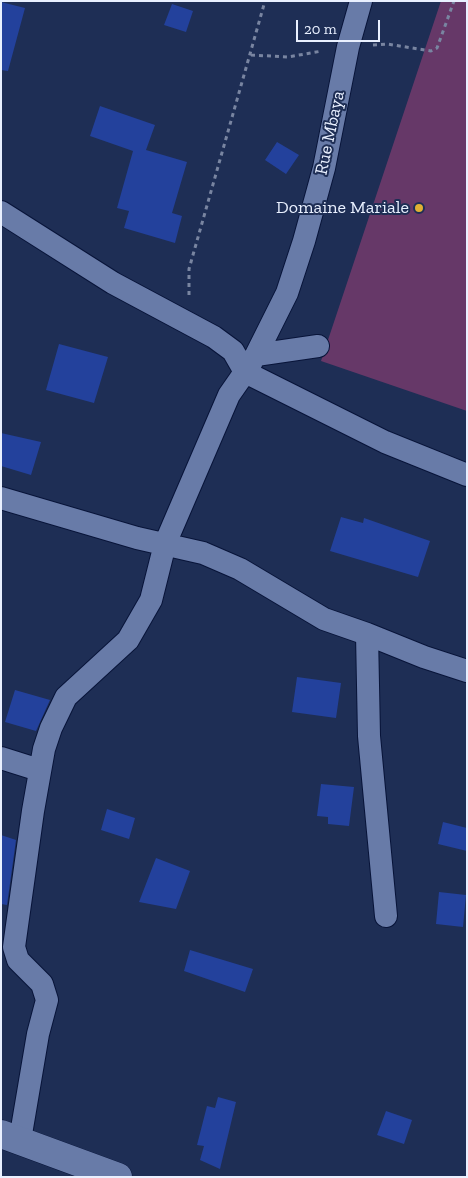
<!DOCTYPE html>
<style>
body{margin:0}
#map{position:relative;width:468px;height:1178px;overflow:hidden;background:#1e2e55;font-family:"Zilla Slab",serif}
canvas{display:block}
.frame{position:absolute;inset:0;border:2px solid #e9f0ff;pointer-events:none}
.scale{position:absolute;left:296px;top:20px;width:84px;height:22px;box-sizing:border-box;border:2px solid #e9f0ff;border-top:0;padding-left:6px;font-size:15px;line-height:18px;white-space:nowrap;color:#e9f0ff;-webkit-text-stroke:4px #1e2e55;paint-order:stroke}
</style>
<div id="map">
<canvas width="468" height="1178"></canvas>
<div class="frame"></div>
<div class="scale">20 m</div>
</div>
<script>
const c = document.querySelector('canvas').getContext('2d');
c.lineJoin = 'round';
function paint(path, color) { c.fillStyle = color; c.fill(path, 'evenodd'); }
const shape = rows => new Path2D(rows.map(r => 'M' + r).join(''));
function trace(path, color, width, dash) { c.strokeStyle = color; c.lineWidth = width; c.lineCap = dash ? 'butt' : 'round'; c.setLineDash(dash || []); c.stroke(path); }
function label(font, color, halo, rows, align = 'center') {
  c.font = font + ' "Zilla Slab",serif'; c.lineWidth = 4; c.setLineDash([]); c.textBaseline = 'middle'; c.strokeStyle = halo; c.fillStyle = color; for (const [text, x, y, turn = 0] of rows) {
    c.save(); c.translate(x, y); c.rotate((+turn || 0) * Math.PI / 180); c.textAlign = isNaN(turn) ? turn : align; if (halo) c.strokeText(text, 0, 0); c.fillText(text, 0, 0); c.restore();
  }
}
paint(shape([
 [441,1,467,1,467,411,321,361]
]), '#663868');
paint(shape([
 [1,2,25,8,8,71,1,70],
 [172,4,193,11,186,32,164,25],
 [100,106,155,125,146,150,187,162,172,213,182,216,175,243,124,228,129,211,117,208,133,151,90,136],
 [277,142,299,155,286,174,265,160],
 [59,344,108,357,94,403,46,390],
 [1,433,41,442,31,475,1,466],
 [341,517,363,523,364,518,430,541,418,577,330,551],
 [297,677,341,683,336,718,292,712],
 [15,690,50,700,36,731,5,722],
 [321,784,354,787,349,826,328,824,328,817,317,816],
 [107,809,135,818,129,839,101,830],
 [443,822,467,828,467,851,438,844],
 [1,835,16,840,7,905,1,904],
 [156,858,190,871,176,909,139,902],
 [439,892,466,895,463,927,436,924],
 [190,950,253,969,245,992,184,971],
 [218,1097,236,1102,220,1169,200,1160,204,1146,197,1145,207,1106,215,1108],
 [386,1111,412,1120,404,1144,377,1135]
]), '#23419c');
const street = shape([
 [1,212,113,283,214,337,233,351,245,372,256,355,287,293,304,241,324,168,348,47,361,1],
 [256,355,318,346],
 [1,498,137,538,203,553,240,569,324,619,367,634,424,657,467,671],
 [367,634,369,736,386,916],
 [1,758,39,770],
 [20,1140,38,1034,47,1000,42,984,18,960,14,947,33,811,44,749,51,728,66,697,128,640,151,600,165,544,229,395,245,372,385,442,467,475]
]);
const secondary = shape([
 [1,1134,118,1177]
]);
trace(street, '#081439', 24);
trace(secondary, '#081439', 29);
trace(shape([
 [373,45,387,44,431,51,437,48,454,1],
 [251,55,288,57,322,51],
 [189,295,189,269,265,1]
]), '#7985a1', 3, [4, 4]);
trace(street, '#687ba8', 22);
trace(secondary, '#687ba8', 28);
for (const [x, y, r, color] of [
 [419,208,5,"#e0b034"]
]) { const dot = new Path2D(); dot.arc(x, y, r, 0, 2 * Math.PI); c.fillStyle = color; c.fill(dot); trace(dot, '#1e2e55', 2); }
label('18px', '#e9f0ff', '#1e2e55', [
 ["Rue Mbaya",330,133,-78]
]);
label('18px', '#e9f0ff', '#1e2e55', [
 ["Domaine Mariale",409,208]
], 'right');
</script>
